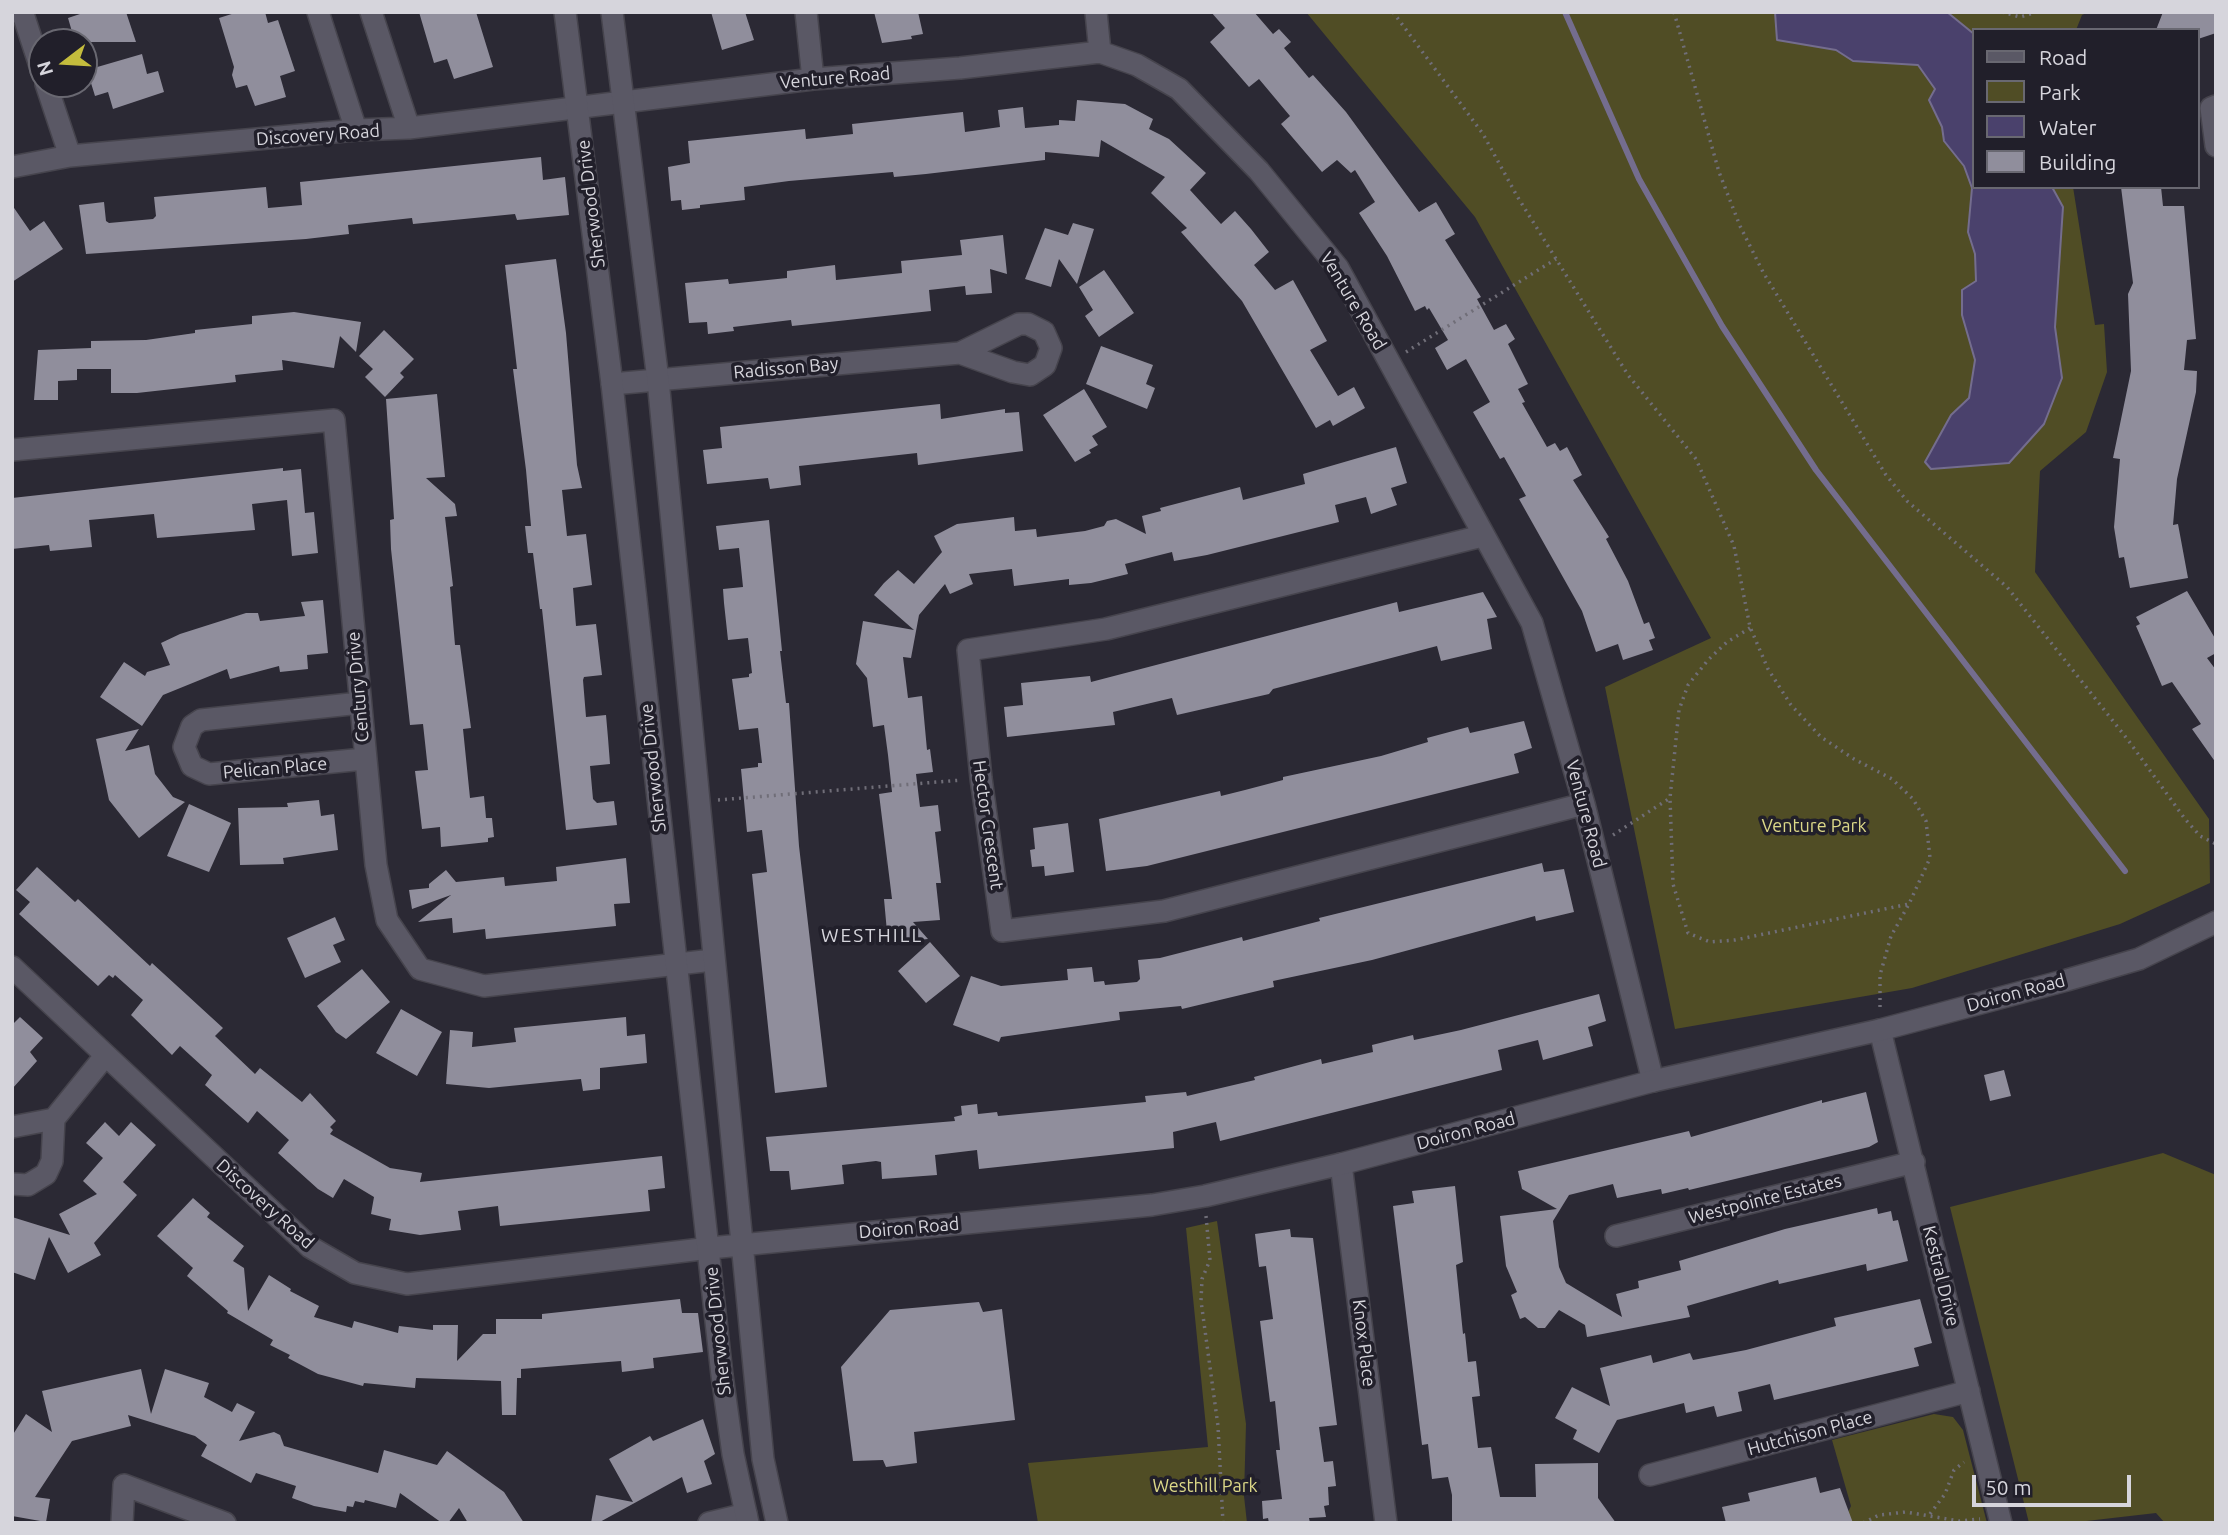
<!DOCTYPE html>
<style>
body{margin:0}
#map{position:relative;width:2228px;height:1535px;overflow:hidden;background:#2b2934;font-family:Ubuntu,sans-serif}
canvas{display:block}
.frame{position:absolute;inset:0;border:14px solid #d6d5dc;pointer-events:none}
.legend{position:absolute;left:1972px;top:28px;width:228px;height:161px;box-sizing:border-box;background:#211f2a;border:2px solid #696871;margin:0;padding:9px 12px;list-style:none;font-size:21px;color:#d6d5dc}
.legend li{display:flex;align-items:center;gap:14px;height:35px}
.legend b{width:35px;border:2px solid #696871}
.north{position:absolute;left:28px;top:28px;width:70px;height:70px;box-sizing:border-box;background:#211f2a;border:2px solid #696871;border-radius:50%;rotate:253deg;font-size:19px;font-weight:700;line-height:28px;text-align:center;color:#d6d5dc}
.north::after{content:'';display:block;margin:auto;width:24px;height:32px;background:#c4bc3d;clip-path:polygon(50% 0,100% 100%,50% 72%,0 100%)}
.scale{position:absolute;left:1972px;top:1475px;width:159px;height:32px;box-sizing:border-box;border:4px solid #d6d5dc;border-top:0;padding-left:9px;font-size:21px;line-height:24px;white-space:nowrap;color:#d6d5dc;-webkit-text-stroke:5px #211f2a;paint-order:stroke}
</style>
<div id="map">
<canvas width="2228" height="1535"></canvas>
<div class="frame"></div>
<ul class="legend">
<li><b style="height:9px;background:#5a5865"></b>Road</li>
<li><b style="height:19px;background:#504d25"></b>Park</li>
<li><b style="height:19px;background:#4a416c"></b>Water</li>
<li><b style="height:19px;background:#908e9c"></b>Building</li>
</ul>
<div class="north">N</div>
<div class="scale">50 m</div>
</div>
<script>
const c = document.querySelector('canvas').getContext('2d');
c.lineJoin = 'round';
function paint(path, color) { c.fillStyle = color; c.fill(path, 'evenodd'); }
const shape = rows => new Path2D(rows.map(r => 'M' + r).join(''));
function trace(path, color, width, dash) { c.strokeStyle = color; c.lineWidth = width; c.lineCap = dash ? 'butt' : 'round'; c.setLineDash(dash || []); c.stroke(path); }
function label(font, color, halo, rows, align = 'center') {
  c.font = font + ' Ubuntu,sans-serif'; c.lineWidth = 7; c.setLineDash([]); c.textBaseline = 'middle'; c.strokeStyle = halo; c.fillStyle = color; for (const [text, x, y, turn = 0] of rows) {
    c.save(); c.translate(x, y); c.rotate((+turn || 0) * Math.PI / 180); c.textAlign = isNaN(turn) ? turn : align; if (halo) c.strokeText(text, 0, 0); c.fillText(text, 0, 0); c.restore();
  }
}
paint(shape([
 [1306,12,2089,12,2082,15,2076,30,1974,30,1974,187,2073,187,2095,325,2104,324,2107,372,2086,432,2040,471,2035,572,2209,819,2210,883,2120,924,1912,988,1675,1029,1605,687,1711,638,1475,217],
 [2163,1153,2216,1175,2216,1523,2165,1523,2156,1513,2069,1523,2029,1523,1950,1207],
 [1217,1221,1246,1424,1244,1496,1247,1523,1038,1523,1028,1463,1208,1447,1186,1228],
 [1934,1414,1953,1417,1963,1430,1987,1523,1843,1523,1851,1506,1832,1440]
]), '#504d25');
const water = shape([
 [1775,12,1947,12,1974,34,1974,187,2052,187,2063,207,2055,327,2062,378,2044,424,2009,463,1931,469,1925,462,1951,415,1969,398,1975,360,1962,315,1962,290,1976,281,1975,254,1968,232,1972,188,1964,166,1944,141,1942,127,1929,100,1935,89,1918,65,1853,61,1836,50,1777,40,1775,12]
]);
paint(water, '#4a416c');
trace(water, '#746d8e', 2);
trace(shape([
 [1565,12,1639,179,1722,326,1816,470,2125,871]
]), '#746d8e', 6);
paint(shape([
 [86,12,126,12,136,42,75,42,68,18],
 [238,12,265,12,268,23,278,20,295,71,280,76,286,97,255,106,247,85,236,88,232,75,234,67,219,18],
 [419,12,476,12,493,67,454,79,447,59,434,63],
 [711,12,745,12,754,40,722,50],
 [874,12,918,12,923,34,911,36,912,39,882,43],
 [1211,12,1254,12,1273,34,1279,29,1291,42,1284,48,1309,78,1313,75,1346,112,1419,212,1436,202,1455,234,1445,240,1481,297,1477,299,1494,330,1506,324,1515,339,1508,344,1528,384,1518,389,1525,402,1522,403,1547,447,1555,443,1560,451,1567,447,1582,475,1573,480,1609,537,1606,539,1628,581,1644,624,1649,622,1655,638,1649,640,1653,650,1623,660,1618,644,1596,652,1582,611,1519,499,1526,496,1504,457,1500,459,1473,412,1490,402,1466,359,1447,370,1435,348,1448,340,1429,308,1427,310,1425,306,1415,311,1387,256,1359,213,1375,202,1355,170,1351,173,1337,160,1322,172,1281,124,1290,116,1259,79,1249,87,1210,42,1225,28],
 [2163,12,2216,12,2216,33,2198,39,2198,30,2156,30],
 [142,54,147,74,158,71,164,92,113,109,108,92,95,96,87,70],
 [1077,100,1125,104,1153,119,1149,129,1169,139,1206,173,1190,190,1221,224,1235,211,1251,229,1269,252,1254,265,1275,290,1293,280,1327,341,1310,350,1338,396,1354,387,1365,408,1333,426,1330,420,1316,428,1242,301,1181,232,1187,228,1151,193,1165,177,1101,140,1099,157,1045,152,1045,160,926,174,894,177,893,172,789,181,744,187,745,200,700,205,700,208,682,210,681,200,671,201,668,167,690,163,688,141,805,129,806,139,853,134,852,124,963,112,965,132,1000,127,998,110,1023,107,1025,128,1059,125,1059,120,1075,121],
 [541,157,543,180,565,177,569,215,517,220,515,214,413,224,412,218,348,225,349,234,306,239,86,254,79,205,104,202,106,221,109,223,153,219,156,216,154,197,266,187,268,208,302,205,300,182],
 [2121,187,2161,187,2163,206,2184,206,2196,339,2187,340,2184,370,2197,371,2196,392,2177,479,2173,525,2178,524,2188,578,2130,588,2124,557,2119,558,2114,527,2120,459,2113,458,2131,371,2128,294,2133,283],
 [12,205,30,231,44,221,63,249,12,282],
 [1073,223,1094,229,1077,284,1059,259,1051,287,1025,279,1045,228,1068,235],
 [1003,235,1007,274,990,269,992,293,966,295,965,286,929,290,931,311,792,326,791,320,733,327,734,331,708,334,707,322,689,323,685,283,728,279,729,284,787,278,787,271,835,265,836,280,902,273,901,261,962,255,960,240],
 [556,259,566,333,577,465,582,488,562,490,567,536,586,534,592,585,573,588,576,626,596,624,602,675,584,677,583,680,586,717,606,715,608,738,610,764,590,766,593,799,597,803,614,801,617,825,566,830,542,609,540,609,533,553,528,553,525,526,531,526,526,470,513,369,517,369,505,265],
 [1104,270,1134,313,1099,337,1085,316,1093,310,1079,287],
 [294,312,361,322,356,352,340,336,334,368,282,360,283,370,235,375,236,382,137,393,111,393,111,369,77,369,77,380,58,381,58,400,34,400,38,350,91,348,91,341,146,340,195,333,195,330,252,324,252,316],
 [384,330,414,359,400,373,404,377,385,397,365,377,373,369,359,356],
 [1101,346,1153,365,1146,384,1155,388,1147,409,1086,384],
 [1084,389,1107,427,1092,436,1098,445,1089,450,1091,453,1075,462,1043,415],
 [437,394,445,477,426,478,455,504,457,516,445,517,453,586,450,587,455,645,460,645,471,728,463,729,470,798,484,796,486,818,492,818,494,837,488,838,488,842,441,847,440,827,422,829,418,795,415,771,428,770,423,724,410,725,391,549,390,520,394,519,386,399],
 [940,404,941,419,1005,409,1005,413,1019,412,1023,451,918,465,917,453,799,466,801,485,770,489,768,478,707,484,703,450,722,448,720,427],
 [1396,447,1407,483,1391,488,1397,505,1371,514,1366,497,1335,505,1339,522,1207,555,1174,561,1172,552,1152,557,1125,564,1128,574,1091,583,1069,585,1069,579,1014,586,1012,569,969,574,973,584,950,594,945,584,919,615,911,658,903,657,908,698,922,696,927,750,930,749,933,772,916,774,920,807,938,805,941,831,935,832,941,883,936,883,940,920,913,922,928,939,888,943,884,899,892,899,879,794,892,792,888,755,884,725,873,727,867,678,856,664,863,621,914,630,874,595,884,583,898,570,914,584,942,552,934,536,957,524,1014,517,1015,531,1036,529,1037,537,1085,531,1104,526,1107,521,1116,519,1146,534,1142,516,1161,511,1160,508,1240,487,1243,500,1305,484,1303,474],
 [283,468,283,471,301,469,305,513,314,512,318,553,292,556,287,500,252,504,255,530,157,538,154,514,89,520,92,547,50,551,49,545,12,549,12,498],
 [769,520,782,651,780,651,786,703,789,703,799,846,827,1087,775,1093,752,874,767,872,762,830,747,832,741,769,758,767,758,763,762,763,758,728,739,730,732,679,749,677,749,674,752,673,748,638,728,640,724,603,723,589,743,587,739,548,719,550,716,526],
 [2187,591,2216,640,2216,653,2207,658,2216,670,2216,763,2192,729,2201,724,2172,682,2162,686,2136,626,2140,624,2136,617],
 [1483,592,1497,617,1487,619,1492,649,1441,661,1437,646,1273,689,1269,694,1177,715,1172,698,1113,712,1115,725,1007,737,1004,707,1023,705,1021,683,1090,676,1091,682,1397,602,1399,612],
 [323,600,328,653,307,655,308,669,280,672,279,666,230,679,227,669,163,695,142,726,100,697,124,662,145,676,147,672,170,665,161,643,180,634,246,613,258,613,260,621,305,616,301,602],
 [1524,721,1532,748,1514,754,1519,773,1147,866,1106,871,1099,819,1220,791,1221,796,1245,790,1283,780,1283,777,1381,756,1428,742,1427,738,1468,727,1470,733],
 [139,729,125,751,149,745,155,774,173,797,185,802,139,838,109,800,96,739],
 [319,800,321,816,334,814,338,850,283,858,284,864,240,865,238,808,288,807,287,803],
 [189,804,231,823,209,872,167,856],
 [1068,823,1074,872,1045,876,1044,866,1032,867,1030,850,1035,849,1033,828],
 [626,858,630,903,614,904,616,926,486,939,485,929,453,933,452,918,418,922,451,895,412,909,409,890,429,888,429,884,446,870,456,882,504,877,505,886,557,881,556,867],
 [1542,863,1544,872,1564,869,1574,912,1536,921,1535,916,1372,960,1273,981,1274,987,1182,1009,1181,1006,1119,1012,1120,1020,1001,1037,999,1042,953,1025,971,976,1001,986,1068,980,1067,969,1092,967,1094,982,1104,981,1105,985,1137,982,1140,979,1138,960,1160,958,1242,937,1243,941,1320,921,1319,918],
 [37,867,75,902,78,899,150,966,152,963,223,1028,215,1036,255,1074,260,1068,302,1102,310,1093,336,1121,330,1127,333,1130,330,1134,390,1168,422,1173,420,1182,662,1156,665,1188,648,1190,650,1211,500,1226,498,1206,458,1211,461,1230,420,1235,389,1230,391,1219,371,1214,374,1197,344,1179,333,1198,318,1189,278,1153,289,1140,257,1111,248,1123,205,1085,212,1075,180,1046,172,1055,131,1015,143,1000,115,975,113,978,109,975,98,986,19,914,30,902,16,890],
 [335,917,345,940,333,945,341,962,305,978,287,938],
 [930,942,960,976,926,1003,898,971],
 [362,969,390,1002,346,1039,336,1032,317,1006],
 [1599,994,1606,1021,1588,1027,1593,1046,1543,1060,1538,1040,1498,1050,1502,1070,1220,1141,1216,1122,1173,1132,1174,1148,979,1169,977,1150,935,1155,937,1175,882,1179,881,1162,876,1161,842,1165,844,1184,791,1190,789,1171,770,1171,766,1137,955,1121,954,1117,962,1115,961,1106,977,1104,978,1114,997,1112,998,1116,1146,1102,1145,1096,1186,1092,1187,1096,1255,1080,1254,1077,1321,1059,1322,1064,1373,1052,1372,1045,1388,1041,1413,1035,1414,1040,1461,1030],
 [401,1009,442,1032,417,1076,376,1053],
 [20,1017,43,1038,30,1052,37,1061,12,1089,12,1025],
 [626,1017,627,1036,645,1034,647,1063,600,1068,600,1089,583,1091,581,1079,489,1088,446,1084,450,1030,473,1032,472,1047,516,1042,514,1028],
 [2004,1070,2011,1096,1990,1101,1984,1075],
 [1866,1092,1878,1142,1869,1147,1689,1190,1688,1188,1662,1194,1661,1189,1617,1198,1613,1184,1569,1195,1553,1221,1559,1267,1566,1283,1622,1317,1616,1294,1639,1288,1638,1281,1681,1270,1679,1261,1785,1229,1877,1208,1878,1214,1891,1211,1893,1221,1898,1220,1908,1261,1867,1271,1866,1264,1779,1284,1778,1280,1687,1306,1690,1317,1587,1337,1585,1325,1559,1310,1545,1328,1538,1328,1525,1317,1520,1319,1511,1295,1517,1292,1506,1266,1500,1216,1557,1209,1522,1189,1518,1171,1689,1131,1691,1137,1822,1100,1822,1103],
 [105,1122,119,1136,131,1122,156,1145,123,1182,137,1195,94,1243,101,1255,68,1273,49,1237,35,1280,12,1272,12,1217,70,1235,59,1214,97,1194,83,1181,103,1158,86,1143],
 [1455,1186,1463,1262,1456,1265,1463,1334,1465,1333,1468,1362,1476,1361,1480,1396,1472,1397,1478,1448,1491,1447,1500,1497,1536,1497,1535,1464,1598,1463,1598,1498,1616,1523,1452,1523,1452,1495,1448,1477,1432,1479,1428,1444,1422,1445,1393,1206,1414,1203,1412,1191],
 [193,1198,210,1213,207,1217,244,1246,233,1261,244,1268,248,1311,269,1275,291,1289,290,1291,319,1306,314,1317,352,1328,354,1321,398,1333,399,1326,433,1330,433,1325,458,1325,457,1361,483,1334,496,1334,496,1319,542,1319,542,1314,680,1299,682,1313,698,1313,703,1352,653,1358,654,1368,622,1372,621,1361,521,1369,521,1378,517,1378,516,1415,502,1415,501,1381,416,1378,415,1388,364,1383,363,1386,318,1374,288,1358,290,1355,270,1345,273,1340,227,1313,228,1311,187,1276,193,1268,157,1236],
 [1290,1229,1291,1237,1313,1238,1337,1425,1319,1427,1324,1462,1333,1461,1336,1486,1328,1487,1329,1505,1324,1506,1326,1517,1309,1518,1310,1523,1269,1523,1268,1518,1263,1519,1262,1501,1282,1499,1276,1450,1280,1450,1275,1401,1270,1402,1260,1321,1273,1319,1266,1266,1259,1267,1255,1234],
 [1920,1299,1932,1343,1914,1348,1919,1366,1774,1400,1770,1384,1738,1392,1742,1411,1717,1417,1714,1406,1686,1413,1684,1403,1617,1420,1599,1453,1573,1439,1577,1430,1555,1418,1572,1387,1610,1406,1600,1368,1651,1355,1653,1363,1690,1353,1693,1360,1746,1350,1836,1326,1834,1318],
 [979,1302,983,1312,1002,1309,1015,1420,914,1432,917,1463,886,1467,883,1460,853,1461,841,1367,890,1310],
 [141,1369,151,1414,165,1369,209,1383,204,1397,232,1412,237,1403,255,1412,239,1441,274,1432,280,1435,284,1446,378,1473,384,1450,437,1465,447,1451,504,1492,524,1523,468,1523,459,1508,448,1523,442,1523,400,1493,396,1508,365,1500,364,1503,355,1501,353,1507,347,1506,346,1512,314,1506,292,1498,296,1486,256,1473,251,1483,201,1456,207,1445,195,1436,128,1415,131,1426,72,1441,35,1497,50,1499,46,1522,12,1516,12,1436,26,1414,52,1432,42,1391],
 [703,1419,715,1454,704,1461,712,1484,687,1493,682,1477,598,1523,591,1523,596,1495,633,1502,609,1459,650,1436,653,1441],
 [1816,1477,1820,1493,1840,1488,1853,1523,1726,1523,1722,1507,1750,1501,1748,1493]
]), '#908e9c');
const street = shape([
 [19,12,24,17,42,72],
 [318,12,356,130],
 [371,12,409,128],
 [806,12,813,79],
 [1096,12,1100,52],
 [46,84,70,156],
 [2216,106,2211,108,2216,146],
 [12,167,70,156,356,130,409,128,813,79,960,68,1100,52,1137,65,1179,89,1259,171,1338,268,1532,623,1584,804,1653,1081],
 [612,384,960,353,1019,324,1028,324,1044,332,1051,348,1045,365,1030,375,1013,372,960,353],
 [12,450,334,420,376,865,387,920,420,969,484,986,713,960],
 [1482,536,1106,629,968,650,981,778,1002,931,1164,911,1584,804],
 [360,703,201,720,192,726,184,747,192,766,209,774,364,759],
 [12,967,310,1247,355,1273,407,1284,710,1248],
 [1880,1030,2001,1523],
 [12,1127,54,1119],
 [1341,1164,1386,1523],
 [12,1184,28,1185,46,1174,52,1161,54,1119,105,1056],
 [1616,1236,1914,1162],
 [1650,1475,1969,1391],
 [122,1523,124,1485,225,1523],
 [709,1523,746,1514]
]);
const secondary = shape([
 [565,12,612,384,722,1375,733,1454,748,1523],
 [612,12,658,380,763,1459,777,1523],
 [710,1248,1152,1205,1205,1196,1341,1164,1653,1081,1880,1030,2067,980,2139,959,2216,922]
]);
trace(street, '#46444d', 24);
trace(secondary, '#46444d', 24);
trace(shape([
 [1393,12,1483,134,1517,196,1628,375,1696,459,1734,546,1750,627,1768,669,1791,705,1821,737,1854,759,1892,779,1913,799,1926,821,1930,858,1909,904,1891,936,1880,975,1880,1010],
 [1674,12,1719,172,1740,226,1763,272,1886,475,1907,501,2007,587,2128,740,2185,819,2200,836,2216,844],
 [2002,12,2020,17,2037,12],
 [1406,352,1556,259],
 [1750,628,1727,642,1708,660,1688,685,1679,710,1670,798,1673,884,1688,933,1710,942,1735,940,1909,904],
 [718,800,962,780],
 [1613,835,1670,798],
 [1206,1216,1210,1260,1202,1279,1201,1301,1218,1426,1223,1523],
 [1930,1514,1945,1494,1954,1470,1964,1462],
 [1863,1523,1879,1515,1906,1512,1959,1521,1980,1519]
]), '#706e78', 3.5, [2, 5]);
trace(street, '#5a5865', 21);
trace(secondary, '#5a5865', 21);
label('18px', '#d6d5dc', '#211f2a', [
 ["Venture Road",835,78,-5],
 ["Discovery Road",318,135,-4],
 ["Sherwood Drive",591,204,-97],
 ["Venture Road",1353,301,59],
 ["Radisson Bay",786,368,-5],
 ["Century Drive",358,687,-95],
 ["Pelican Place",275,768,-5],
 ["Sherwood Drive",653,768,-96],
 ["Venture Road",1586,814,75],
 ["Hector Crescent",988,825,82],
 ["Doiron Road",2016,993,-15],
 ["Doiron Road",1466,1131,-15],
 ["Westpointe Estates",1765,1199,-14],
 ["Discovery Road",265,1204,42],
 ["Doiron Road",909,1228,-5],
 ["Kestral Drive",1941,1276,76],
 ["Sherwood Drive",718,1331,-96],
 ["Knox Place",1364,1343,83],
 ["Hutchison Place",1810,1433,-15]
]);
label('18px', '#dcd888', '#211f2a', [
 ["Venture Park",1814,826],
 ["Westhill Park",1205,1486]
]);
c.letterSpacing = '2px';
label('19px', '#d6d5dc', '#211f2a', [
 ["WESTHILL",872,936]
]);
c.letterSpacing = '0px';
</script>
